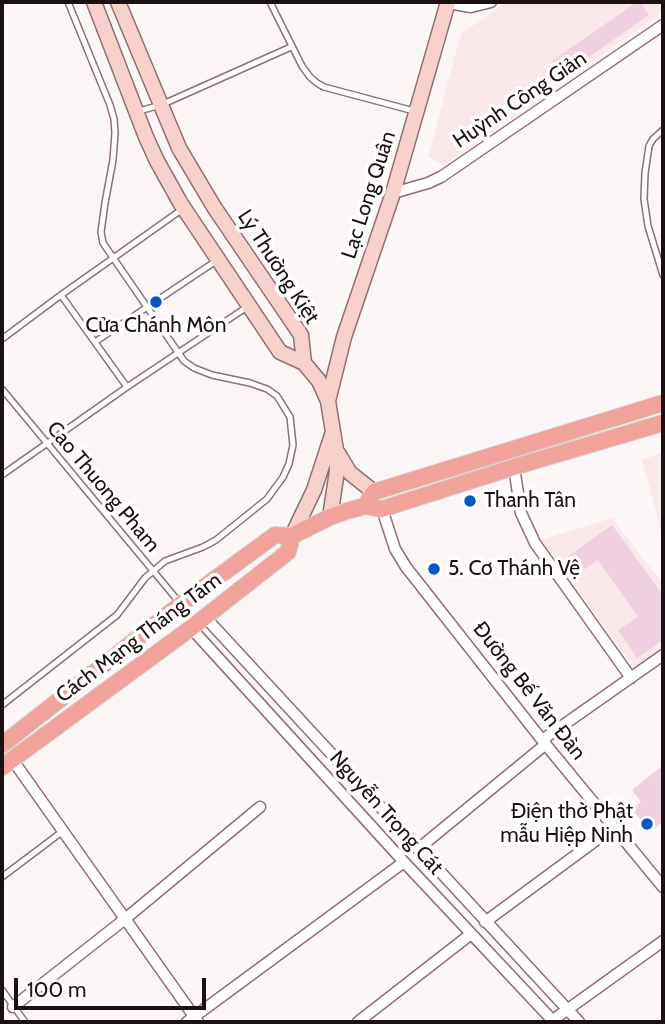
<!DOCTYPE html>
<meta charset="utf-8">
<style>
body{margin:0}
#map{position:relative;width:665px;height:1024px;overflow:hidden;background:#fdf6f7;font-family:Cabin,sans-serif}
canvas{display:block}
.frame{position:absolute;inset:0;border:4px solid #1b1012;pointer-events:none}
.scale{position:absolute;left:14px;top:978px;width:192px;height:32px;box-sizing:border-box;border:4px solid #1b1012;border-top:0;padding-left:9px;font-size:21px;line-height:24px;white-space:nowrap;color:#1b1012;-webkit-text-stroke:5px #fff;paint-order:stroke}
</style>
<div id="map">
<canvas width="665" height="1024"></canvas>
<div class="frame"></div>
<div class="scale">100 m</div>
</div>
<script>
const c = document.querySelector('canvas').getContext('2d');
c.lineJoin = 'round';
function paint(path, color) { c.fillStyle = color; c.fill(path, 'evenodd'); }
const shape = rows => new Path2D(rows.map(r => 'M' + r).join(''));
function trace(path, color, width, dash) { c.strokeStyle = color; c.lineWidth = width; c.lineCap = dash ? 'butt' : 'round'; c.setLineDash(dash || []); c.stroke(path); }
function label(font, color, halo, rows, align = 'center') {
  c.font = font + ' Cabin,sans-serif'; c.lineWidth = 7; c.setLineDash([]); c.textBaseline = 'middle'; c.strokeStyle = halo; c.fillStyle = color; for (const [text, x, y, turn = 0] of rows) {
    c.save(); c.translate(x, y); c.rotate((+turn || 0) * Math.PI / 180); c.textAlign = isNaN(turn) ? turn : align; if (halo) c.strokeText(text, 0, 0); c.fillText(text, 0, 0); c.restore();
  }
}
paint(shape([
 [506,2,663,2,663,12,444,165,428,157,461,34],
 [663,452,663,539,642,460],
 [612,518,663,584,663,647,634,667,541,540]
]), '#f9e8ea');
paint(shape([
 [637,2,640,2,649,15,562,76,552,61],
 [612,525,663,595,663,640,637,658,618,630,638,617,598,560,579,573,567,557],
 [663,765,663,821,650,832,632,809,641,802,632,790]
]), '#efd0e0');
const lane = shape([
 [270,2,302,66,310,77,317,83,324,87,414,111],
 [139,111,161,105,291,47],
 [663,130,653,139,649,146,645,173,644,199,648,226,663,275],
 [61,295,127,387],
 [2,339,61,295,184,208],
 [95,342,216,261],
 [2,389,179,602],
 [2,475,127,387,247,307],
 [2,705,117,615,145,578,165,561,203,547,216,540,267,499,283,477,289,464,293,445,290,417,277,396,267,389,250,383,212,375,194,368,184,361,103,243,101,232,105,203,113,160,115,133,114,119,110,105,68,2],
 [2,877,63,831],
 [2,990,25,1022]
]);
const street = shape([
 [448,3,471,7,491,2],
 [393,193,428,183,441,177,663,25],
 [514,467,521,513,535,543,631,678],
 [382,509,395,549,406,567,542,740,663,887],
 [205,617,579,1022],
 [191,628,404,862,554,1022],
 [542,740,663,655],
 [12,759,198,1022],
 [418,849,546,744],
 [485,922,614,827],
 [13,1007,125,919,260,807],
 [187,1022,404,862],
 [358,1022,471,934],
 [550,1022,663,941]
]);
const secondary = shape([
 [94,2,146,137,157,161,181,204,280,352,304,363,319,381,328,401,336,450,337,471,330,517],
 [118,2,179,148,214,207,301,335,304,363],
 [328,401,344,337,393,193,448,2],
 [338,453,350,473,374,492],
 [292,536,314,490,332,435]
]);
const primary = shape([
 [365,506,374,492,663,403],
 [2,745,181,604,275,535,292,536,330,517,347,511,365,506,382,509,514,467,663,423],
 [2,767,191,628,288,552,292,536]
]);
trace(lane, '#8e6f74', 8);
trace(street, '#8e6f74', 13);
trace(secondary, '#8e6f74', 17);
trace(primary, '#d6d4d4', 18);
trace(lane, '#fff', 5);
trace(street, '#fff', 10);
trace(secondary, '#f8d0cc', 14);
trace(primary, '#f1a29a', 16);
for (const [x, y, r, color] of [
 [156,302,7,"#0657c1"],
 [470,501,7,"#0657c1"],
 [434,569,7,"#0657c1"],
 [647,824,7,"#0657c1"]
]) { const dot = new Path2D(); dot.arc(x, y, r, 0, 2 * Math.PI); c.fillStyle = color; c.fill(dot); trace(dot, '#fff', 2.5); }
label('21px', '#1b1012', '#fff', [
 ["Huỳnh Công Giản",520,100,-34],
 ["Lạc Long Quân",369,195,-72],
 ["Lý Thường Kiệt",278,267,57],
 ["Cao Thuong Pham",103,487,50],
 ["Cách Mạng Tháng Tám",139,638,-37],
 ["Đường Bế Văn Đàn",529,691,52],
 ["Nguyễn Trọng Cát",386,813,48]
]);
label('21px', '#1b1012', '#fff', [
 ["Cửa Chánh Môn",156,326,"center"],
 ["Thanh Tân",484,501],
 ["5. Cơ Thánh Vệ",448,569],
 ["Điện thờ Phật",633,812,"right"],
 ["mẫu Hiệp Ninh",633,836,"right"]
], 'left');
</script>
